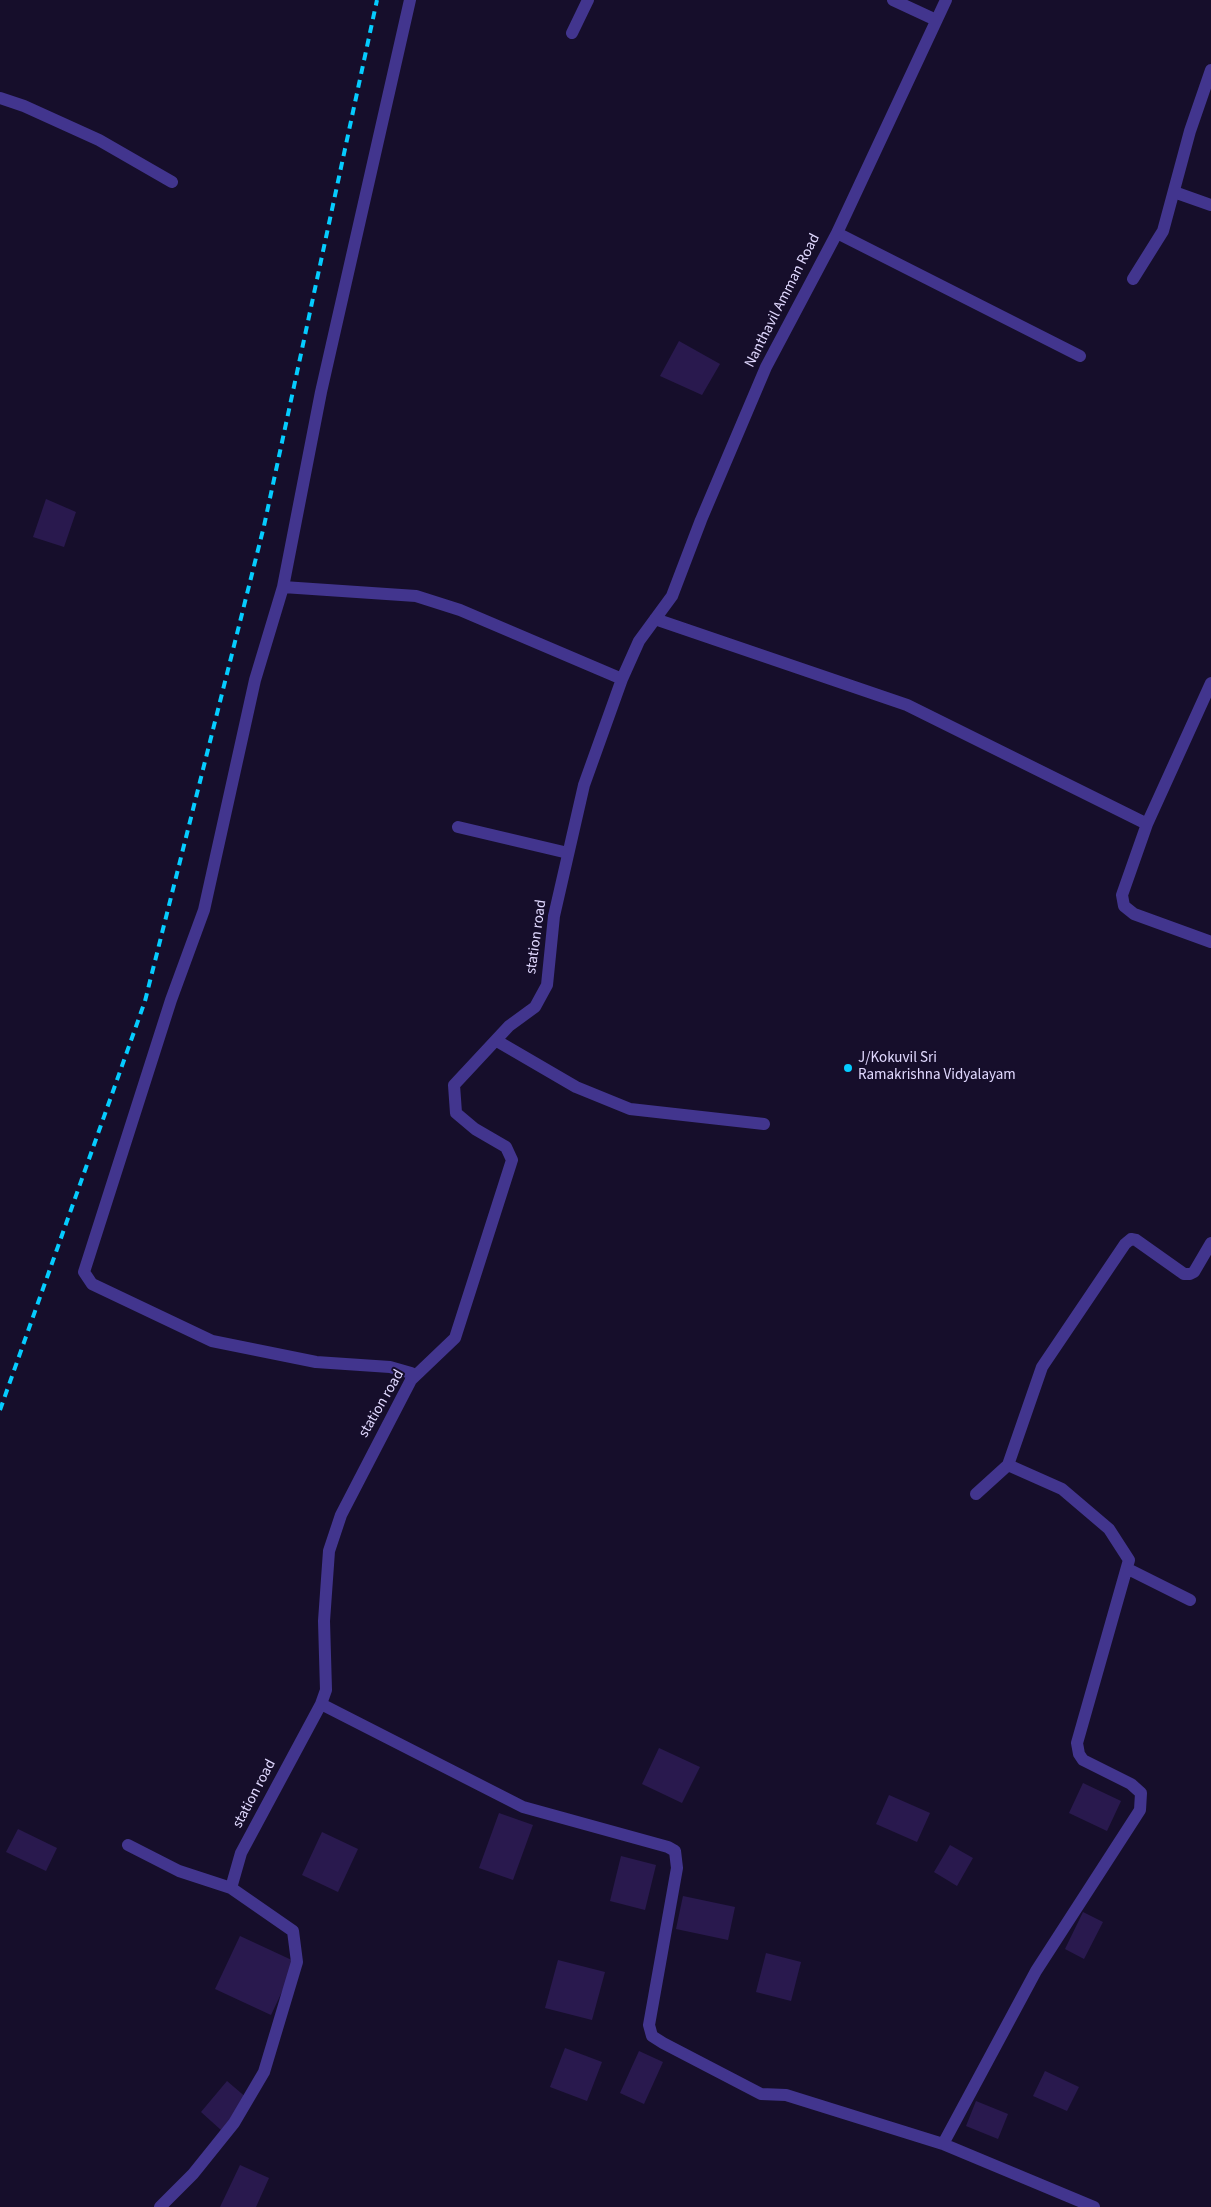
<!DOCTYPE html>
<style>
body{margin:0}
canvas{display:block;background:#160e2b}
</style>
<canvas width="1211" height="2207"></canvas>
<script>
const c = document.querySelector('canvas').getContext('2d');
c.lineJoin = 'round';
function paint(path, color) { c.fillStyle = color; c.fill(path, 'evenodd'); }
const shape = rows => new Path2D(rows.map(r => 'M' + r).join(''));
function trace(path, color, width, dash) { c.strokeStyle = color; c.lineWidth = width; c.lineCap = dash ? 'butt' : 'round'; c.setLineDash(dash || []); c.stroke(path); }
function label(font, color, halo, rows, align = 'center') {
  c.font = font + ' "Source Sans 3",sans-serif'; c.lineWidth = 4; c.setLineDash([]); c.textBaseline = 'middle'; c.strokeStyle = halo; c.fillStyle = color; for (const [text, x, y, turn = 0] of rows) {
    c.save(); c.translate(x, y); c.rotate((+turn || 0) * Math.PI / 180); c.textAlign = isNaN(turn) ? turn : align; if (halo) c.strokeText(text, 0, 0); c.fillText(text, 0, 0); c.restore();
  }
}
paint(shape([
 [679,341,720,364,702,395,660,376],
 [46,499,76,512,64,547,33,537],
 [659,1748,700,1767,682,1803,642,1784],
 [1083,1783,1121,1801,1107,1831,1069,1813],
 [889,1795,930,1813,917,1842,876,1824],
 [499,1813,533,1825,513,1880,479,1868],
 [18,1829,57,1848,46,1871,6,1852],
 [322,1832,358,1849,338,1892,302,1875],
 [950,1845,973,1858,957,1886,934,1872],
 [621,1856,656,1865,645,1910,610,1901],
 [683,1896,735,1907,728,1940,676,1929],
 [1083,1912,1103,1922,1084,1959,1065,1949],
 [240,1936,296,1962,271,2015,215,1989],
 [766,1953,801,1962,791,2001,756,1992],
 [558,1960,605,1972,592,2020,545,2008],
 [565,2048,602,2062,587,2101,550,2087],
 [639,2051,663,2062,644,2104,620,2093],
 [1045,2071,1079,2087,1067,2111,1033,2096],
 [227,2081,248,2099,221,2130,201,2112],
 [976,2101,1008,2114,998,2139,966,2126],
 [240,2165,269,2178,256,2207,220,2207]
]), '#29194e');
trace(shape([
 [410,0,321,392,283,587,255,680,204,910,171,1000,84,1272,92,1284,212,1341,316,1362,390,1367,411,1373,411,1380],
 [893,0,936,20],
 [572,33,588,0],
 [0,98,24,106,99,140,172,182],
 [1174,192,1211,205],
 [837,233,1080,356],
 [1133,279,1163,231,1190,131,1211,70],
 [283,587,416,596,460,610,622,679],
 [655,619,907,705,1147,824,1122,895,1124,906,1134,914,1211,942],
 [1147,824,1211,683],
 [458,827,568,853],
 [497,1041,576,1087,630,1109,764,1124],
 [976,1494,1008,1465,1042,1367,1125,1244,1131,1239,1136,1240,1184,1274,1190,1274,1194,1272,1211,1243],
 [1128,1569,1190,1600],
 [321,1704,523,1807,668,1847,675,1851,677,1868,649,2025,652,2036,663,2043,761,2094,786,2095,943,2144,1036,1971,1140,1810,1141,1793,1131,1784,1083,1760,1079,1754,1077,1743,1129,1560,1109,1529,1062,1489,1008,1465],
 [128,1845,179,1871,231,1888],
 [943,2144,1094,2207],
 [160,2207,193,2174,234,2123,264,2072,297,1962,293,1931,231,1888,241,1853,321,1704,326,1690,324,1621,329,1551,341,1515,411,1380,455,1338,512,1160,506,1147,475,1129,456,1113,454,1085,509,1026,535,1007,547,985,554,916,584,785,622,679,639,641,672,596,701,520,766,367,837,233,946,0]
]), '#42358e', 12);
trace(shape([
 [0,1410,145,1001,264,526,377,0]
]), '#05ccff', 4, [8, 6]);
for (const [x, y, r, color] of [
 [848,1068,5,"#05ccff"]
]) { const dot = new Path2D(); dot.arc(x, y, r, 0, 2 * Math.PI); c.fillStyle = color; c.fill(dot); trace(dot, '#160e2b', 2); }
label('15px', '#e1d9ff', '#160e2b', [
 ["Nanthavil Amman Road",783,301,-63],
 ["station road",537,937,-82],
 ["station road",382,1404,-60],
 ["station road",255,1794,-62]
]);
label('15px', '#e1d9ff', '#160e2b', [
 ["J/Kokuvil Sri",858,1059],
 ["Ramakrishna Vidyalayam",858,1076]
], 'left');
</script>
